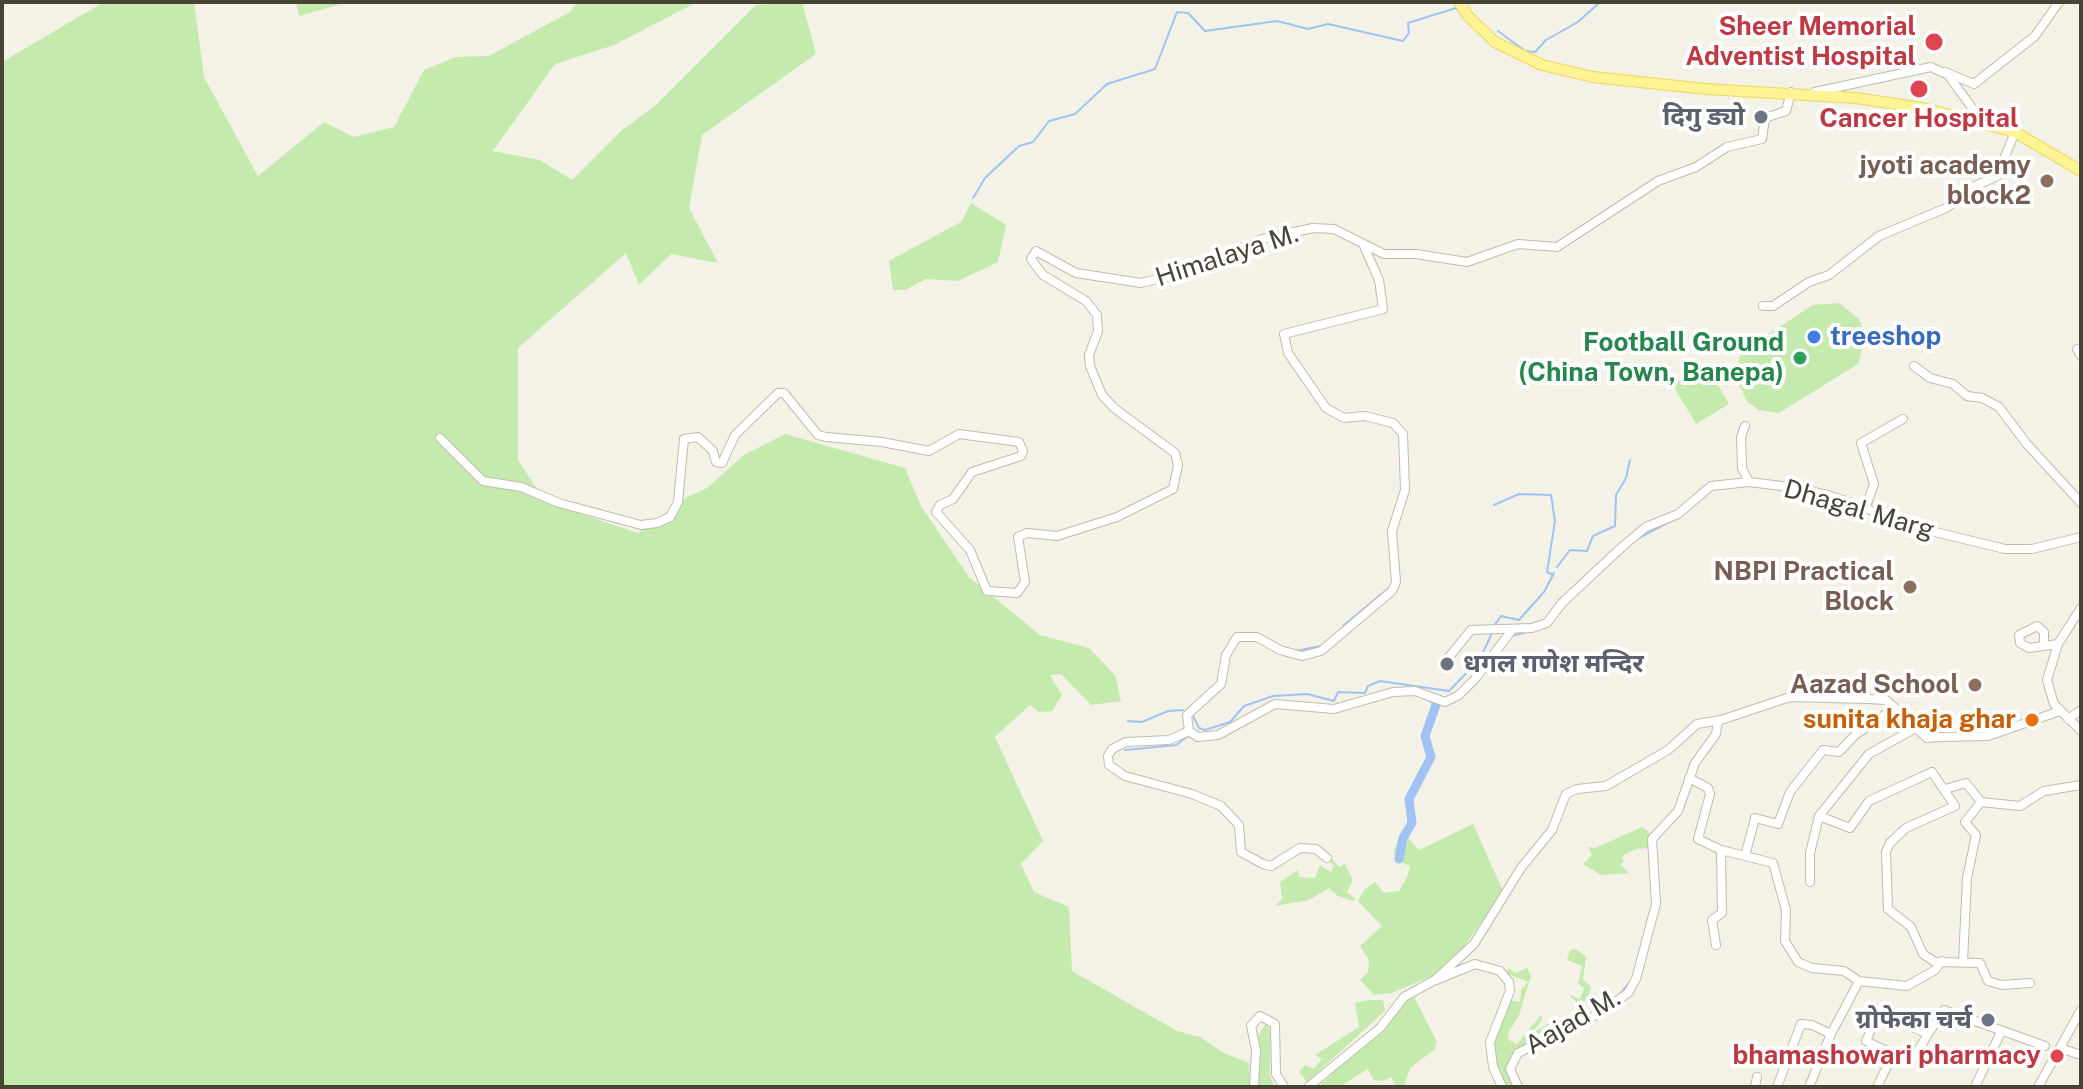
<!DOCTYPE html>
<meta charset="utf-8">
<style>
body{margin:0}
#map{position:relative;width:2083px;height:1089px;overflow:hidden;background:#f4f2e6;font-family:"Public Sans",sans-serif}
canvas{display:block}
.frame{position:absolute;inset:0;border:4px solid #474335;pointer-events:none}
</style>
<div id="map">
<canvas width="2083" height="1089"></canvas>
<div class="frame"></div>
</div>
<script>
const c = document.querySelector('canvas').getContext('2d');
c.lineJoin = 'round';
function paint(path, color) { c.fillStyle = color; c.fill(path, 'evenodd'); }
const shape = rows => new Path2D(rows.map(r => 'M' + r).join(''));
function trace(path, color, width, dash) { c.strokeStyle = color; c.lineWidth = width; c.lineCap = dash ? 'butt' : 'round'; c.setLineDash(dash || []); c.stroke(path); }
function label(font, color, halo, rows, align = 'center') {
  c.font = font + ' "Public Sans","Noto Sans Devanagari",sans-serif'; c.lineWidth = 8; c.setLineDash([]); c.textBaseline = 'middle'; c.strokeStyle = halo; c.fillStyle = color; for (const [text, x, y, turn = 0] of rows) {
    c.save(); c.translate(x, y); c.rotate((+turn || 0) * Math.PI / 180); c.textAlign = isNaN(turn) ? turn : align; if (halo) c.strokeText(text, 0, 0); c.fillText(text, 0, 0); c.restore();
  }
}
paint(shape([
 [104,2,194,2,204,77,258,176,324,122,354,137,394,127,424,70,456,57,489,56,570,12,578,2,697,2,614,45,555,64,493,151,540,160,572,180,621,131,657,104,756,5,802,2,816,54,702,135,689,208,718,263,671,254,639,285,626,253,518,348,518,460,545,502,638,533,687,497,707,488,744,455,785,434,905,468,921,506,969,577,1040,635,1089,648,1115,675,1121,701,1091,705,1061,674,1050,675,1062,695,1052,711,1039,712,1030,705,995,737,1043,841,1021,864,1034,892,1069,907,1072,971,1177,1031,1200,1037,1224,1053,1249,1063,1250,1087,2,1087,2,62],
 [296,2,397,2,341,4,299,16],
 [971,203,1006,225,998,262,958,281,926,279,905,290,893,290,889,261,961,222],
 [1839,303,1859,319,1866,336,1858,364,1779,413,1759,410,1747,402,1735,376,1741,352,1813,305],
 [1706,364,1729,404,1696,424,1673,385],
 [1407,800,1413,803,1415,817,1408,838,1419,850,1473,824,1503,891,1457,957,1434,975,1392,993,1374,995,1360,980,1368,973,1369,960,1360,946,1382,926,1358,901,1364,890,1375,882,1384,893,1399,891,1407,877,1410,866,1395,860,1394,851,1400,835,1408,828],
 [1642,827,1649,832,1648,848,1636,849,1622,856,1624,862,1620,864,1629,873,1601,875,1583,864,1592,855,1588,847,1595,848],
 [1328,854,1339,867,1345,864,1353,880,1347,892,1356,899,1353,901,1338,896,1329,888,1309,900,1275,906,1282,899,1280,882,1298,870,1299,877,1315,878,1320,865,1331,872,1334,866,1326,858],
 [1575,949,1586,956,1583,980,1591,987,1589,994,1572,1023,1513,1056,1507,1070,1514,1087,1505,1087,1495,1066,1492,1040,1509,1000,1520,1002,1521,990,1528,982,1506,973,1509,968,1515,973,1527,968,1531,976,1519,1015,1508,1034,1509,1040,1517,1044,1542,1014,1542,1020,1530,1035,1553,1021,1534,1039,1554,1028,1565,1015,1574,1014,1578,1004,1568,994,1580,999,1584,988,1578,983,1582,966,1567,960,1570,950],
 [1413,995,1437,1042,1434,1050,1410,1068,1404,1087,1395,1085,1391,1077,1384,1081,1373,1080,1368,1069,1339,1087,1318,1087],
 [1368,1000,1383,1000,1385,1011,1307,1082,1299,1072,1305,1065,1314,1069,1322,1059,1315,1055,1359,1027,1355,1003],
 [1266,1023,1270,1030,1270,1076,1275,1087,1257,1087,1258,1036]
]), '#c4ebad');
trace(shape([
 [1498,31,1525,51,1535,52,1546,40,1578,22,1600,2],
 [973,198,985,178,1019,146,1033,142,1049,121,1075,114,1107,84,1155,69,1177,12,1188,13,1205,31,1277,21,1308,29,1328,24,1403,41,1409,33,1408,23,1456,8,1461,13],
 [1494,505,1519,494,1551,495,1555,521,1547,572,1553,575],
 [1637,539,1684,514],
 [1557,567,1570,550,1587,551,1593,536,1615,526,1616,495,1626,478,1630,460],
 [1599,574,1614,559],
 [1343,626,1390,587],
 [1494,626,1501,616,1519,620,1544,592,1554,573],
 [1511,636,1540,629],
 [1296,651,1321,646],
 [1426,699,1436,705],
 [1193,716,1199,728,1205,730,1230,722,1244,706,1273,696,1307,694,1334,701,1338,692,1365,693,1368,686,1380,681,1449,691,1480,659,1492,633],
 [1128,721,1142,722,1168,711,1183,710],
 [1223,736,1239,728],
 [1125,750,1176,745,1188,736],
 [1620,994,1629,983]
]), '#9fc3f4', 2);
trace(shape([
 [1399,859,1403,838,1412,823,1409,799,1431,757,1425,736,1436,705]
]), '#9fc3f4', 9);
const minor = shape([
 [1945,72,1974,84,2035,36,2059,2],
 [1815,92,1931,67,1948,75,1981,120],
 [1364,246,1379,280,1383,309,1284,334,1288,353,1326,408,1344,418,1365,416,1393,423,1403,434,1405,490,1392,531,1396,582,1392,591,1321,651,1302,656,1280,650,1257,637,1237,637,1226,655,1221,684,1187,715,1189,731,1198,737,1218,735,1275,704,1334,709,1393,692,1415,691,1445,702,1459,695,1475,679,1512,630],
 [1763,306,1773,306,1809,282,1829,275,1879,236,1946,208,1973,187,1997,176,2015,132],
 [2077,349,2081,356],
 [1914,366,1930,378,1953,384,1967,396,1982,398,1999,407,2026,443,2081,503],
 [1745,426,1741,437,1742,468,1749,482],
 [440,438,483,481,521,487,559,503,641,525,657,523,670,517,678,502,684,439,698,437,713,451,716,462,722,463,735,435,778,393,784,393,818,435,826,437,882,442,929,451,959,434,1019,442,1023,451,1021,456,972,472,953,499,940,505,936,512,970,550,987,591,1017,593,1025,582,1018,537,1027,533,1057,536,1117,517,1173,489,1178,465,1175,453,1114,408,1102,395,1090,366,1089,355,1098,331,1097,315,1086,301,1043,275,1031,259,1036,251,1076,273,1141,283,1185,272,1262,239,1313,228,1334,229,1384,254,1416,254,1467,262,1518,244,1557,247,1658,181,1696,167,1727,147,1762,139,1765,118,1786,111,1791,92],
 [1865,509,1874,484,1861,443,1903,419],
 [2081,608,2058,644,2047,680,2054,704,2081,731],
 [2044,644,2044,632,2037,626,2019,635,2020,643,2029,648,2058,644],
 [1449,657,1471,630,1532,628,1547,623,1562,603,1623,546,1646,527,1678,514,1711,486,1749,482,1790,487,1828,495,1927,530,2005,549,2032,549,2081,537],
 [2068,719,2081,710],
 [1189,731,1169,740,1126,742,1112,749,1108,756,1109,765,1125,776,1192,794,1221,806,1239,825,1241,852,1263,864,1271,866,1300,848,1316,849,1327,858],
 [1689,778,1708,788,1710,794,1698,839,1721,850,1773,863,1786,910,1785,941,1798,962,1812,968,1844,971,1859,981,1831,1034,1812,1025,1801,1024,1777,1087],
 [1945,789,1966,783,1981,802],
 [1819,816,1869,754,1914,729],
 [1745,856,1755,818,1778,824,1790,792,1823,750,1839,752,1855,735,1895,708],
 [1810,882,1810,853,1819,816,1850,828,1869,801,1932,772,1955,806,1906,828,1890,843,1886,852,1888,909,1911,927,1923,954,1935,962,1980,963,1988,981,2002,985,2030,983],
 [1716,945,1712,920,1722,913,1721,850],
 [1963,962,1967,878,1976,835,1965,822,1981,802,2020,806,2044,791,2081,785],
 [1436,980,1475,964,1500,971,1509,982,1510,991,1490,1042,1493,1067,1502,1087],
 [1859,981,1907,986,1935,970,1942,961],
 [1928,1034,1944,1010,2045,1046],
 [2060,1048,2081,1055],
 [1893,1054,1911,1062,1928,1034,1894,1019],
 [1254,1087,1256,1050,1251,1026,1260,1016,1275,1024,1276,1074,1284,1087],
 [1308,1087,1380,1028,1404,997,1435,980,1474,944,1521,868,1552,830,1566,794,1577,789,1606,786,1668,750,1697,724,1721,720],
 [1518,1087,1510,1069,1518,1053,1598,1014,1628,993,1636,979,1656,904,1652,839,1678,811,1695,763,1716,734,1718,721,1790,697,1869,699,1886,700,1927,738,1941,737,1988,736,2060,711],
 [1755,1087,1757,1077],
 [1809,1087,1831,1034],
 [1877,1087,1893,1054,1866,1041,1877,1016],
 [1975,1087,2001,1032],
 [2038,1087,2081,1010]
]);
const major = shape([
 [1459,2,1468,16,1495,42,1542,65,1593,77,1706,89,1856,98,1923,108,2015,132,2081,171]
]);
trace(minor, '#c0bca8', 10);
trace(major, '#ead85e', 12);
trace(minor, '#fff', 8);
trace(major, '#fff394', 10);
for (const [x, y, r, color] of [
 [1934,42,10,"#e0444e"],
 [1919,89,10,"#e0444e"],
 [1761,117,8,"#6b7280"],
 [2047,181,8,"#8d6e63"],
 [1814,337,8,"#3f7fe0"],
 [1800,358,8,"#2e9e5b"],
 [1910,587,8,"#8d6e63"],
 [1447,664,8,"#6b7280"],
 [1975,685,8,"#8d6e63"],
 [2032,720,8,"#e8710a"],
 [1988,1020,8,"#6b7280"],
 [2057,1056,8,"#e0444e"]
]) { const dot = new Path2D(); dot.arc(x, y, r, 0, 2 * Math.PI); c.fillStyle = color; c.fill(dot); trace(dot, '#fff', 3); }
label('bold 26px', '#be3a42', '#fff', [
 ["Sheer Memorial",1916,27],
 ["Adventist Hospital",1916,57],
 ["Cancer Hospital",1919,119,"center"],
 ["bhamashowari pharmacy",2041,1056]
], 'right');
label('bold 26px', '#5b616d', '#fff', [
 ["दिगु ड्यो",1745,117],
 ["धगल गणेश मन्दिर",1463,664,"left"],
 ["ग्रोफेका चर्च",1972,1020]
], 'right');
label('bold 26px', '#785e54', '#fff', [
 ["jyoti academy",2031,166],
 ["block2",2031,196],
 ["NBPI Practical",1894,572],
 ["Block",1894,602],
 ["Aazad School",1959,685]
], 'right');
label('26px', '#474335', '#fff', [
 ["Himalaya M.",1227,256,-18],
 ["Dhagal Marg",1859,510,16],
 ["Aajad M.",1573,1022,-30]
]);
label('bold 26px', '#366cbe', '#fff', [
 ["treeshop",1830,337]
], 'left');
label('bold 26px', '#27864d', '#fff', [
 ["Football Ground",1784,343],
 ["(China Town, Banepa)",1784,373]
], 'right');
label('bold 26px', '#c56008', '#fff', [
 ["sunita khaja ghar",2016,720]
], 'right');
</script>
